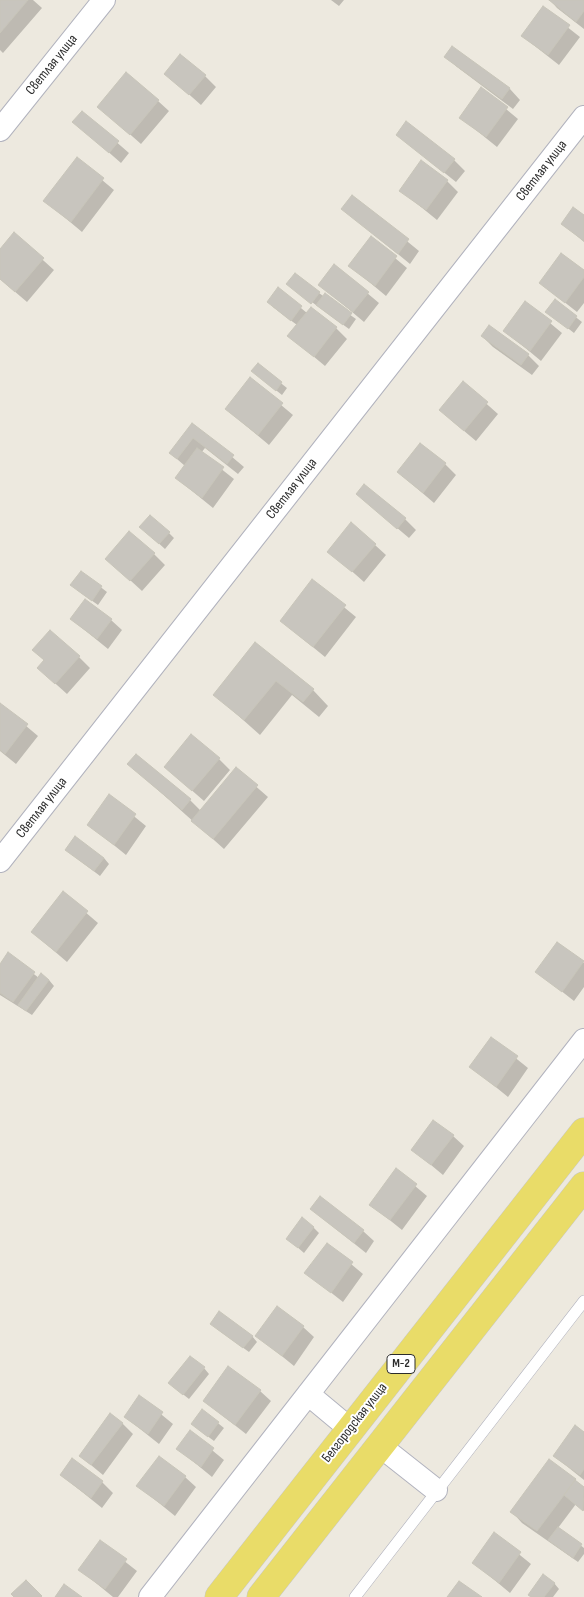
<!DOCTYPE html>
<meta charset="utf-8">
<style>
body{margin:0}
canvas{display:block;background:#ede9df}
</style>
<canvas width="584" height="1597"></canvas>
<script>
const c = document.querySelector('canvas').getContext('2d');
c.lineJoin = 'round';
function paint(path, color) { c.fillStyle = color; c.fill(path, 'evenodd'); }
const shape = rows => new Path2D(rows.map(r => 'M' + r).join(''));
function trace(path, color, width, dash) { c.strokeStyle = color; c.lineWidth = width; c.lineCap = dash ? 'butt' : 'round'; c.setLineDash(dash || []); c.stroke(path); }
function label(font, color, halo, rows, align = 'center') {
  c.font = font + ' "Sofia Sans Condensed",sans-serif'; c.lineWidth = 4; c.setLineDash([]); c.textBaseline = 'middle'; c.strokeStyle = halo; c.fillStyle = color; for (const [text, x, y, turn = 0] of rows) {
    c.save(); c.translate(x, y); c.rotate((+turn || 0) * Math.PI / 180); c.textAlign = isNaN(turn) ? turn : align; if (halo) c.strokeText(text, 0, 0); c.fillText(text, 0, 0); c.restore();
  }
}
paint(shape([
 [0,0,33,0,42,8,3,53,0,50],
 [331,0,344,0,339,6],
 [550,0,584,2,584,29,557,8],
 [543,8,580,37,559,65,522,36],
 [453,48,510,89,520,100,513,109,457,67,446,57],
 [166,74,205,76,216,87,201,105],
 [482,89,518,119,497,147,461,118],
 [158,101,169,111,141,144,99,107],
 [82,112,129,153,121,163,74,122],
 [397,135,454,160,465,171,456,182],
 [77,159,114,190,82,232,45,201],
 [447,181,458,192,437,220,400,190],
 [353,197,419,251,410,264,343,209],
 [584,217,584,242,563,224],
 [14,234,54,270,27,302,0,279,0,251],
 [371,238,407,268,386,296,350,266],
 [335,266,379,303,364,322,320,285],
 [584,271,584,303,577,312,540,283],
 [287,284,319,293,356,319,349,329],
 [278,289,307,313,336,328,347,339,325,366,289,336,297,325,273,307],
 [555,301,582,322,574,333,547,312],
 [526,303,562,333,541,361,505,331],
 [482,336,528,355,539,366,532,375,493,347],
 [258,365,287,388,282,395,258,376],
 [250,379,293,415,269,445,226,409],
 [463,383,498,414,476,441,451,420],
 [193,424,244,467,238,474,205,448,201,453,234,479,213,508,176,478,185,466,170,453],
 [445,464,456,475,434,503,398,472],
 [357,494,405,519,416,530,409,538],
 [146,532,169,533,174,538,165,549],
 [375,545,386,555,364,582,329,551],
 [154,554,165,565,142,591,107,559],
 [81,572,107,592,98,605,77,590],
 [312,581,356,617,325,657,281,621],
 [71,619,111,620,122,630,108,649],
 [256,644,313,690,328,706,319,717,292,695,260,735,215,695],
 [34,650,79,657,90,668,67,694,38,668,45,661],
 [0,704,38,736,16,764,0,751],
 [219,759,230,770,204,801,165,767],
 [129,764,190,800,201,811,236,769,268,797,224,849],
 [109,796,146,826,126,855,89,825],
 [66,850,104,858,109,864,100,876],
 [63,893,98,923,67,962,32,932],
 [558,943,584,963,584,987,574,1001,537,972],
 [8,954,39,978,49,980,54,986,32,1015,0,995,0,966],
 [492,1039,528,1068,508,1097,471,1067],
 [453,1136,464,1146,443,1175,413,1150],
 [396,1170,427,1196,402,1230,371,1205],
 [311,1209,363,1231,374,1241,366,1253],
 [313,1227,319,1233,304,1253,288,1239],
 [327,1244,363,1274,343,1302,306,1273],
 [303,1327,314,1337,294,1366,257,1336],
 [217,1329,252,1336,257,1342,249,1352],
 [204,1368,209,1374,189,1399,175,1388],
 [260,1391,271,1401,246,1434,204,1401],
 [140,1397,173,1424,159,1444,125,1417],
 [203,1411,224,1428,214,1441,198,1429],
 [122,1423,133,1434,103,1475,80,1456],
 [190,1432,224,1460,212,1477,178,1449],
 [584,1434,584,1480,554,1456],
 [61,1475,102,1482,113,1493,102,1508],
 [185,1477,196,1487,175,1516,138,1486],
 [575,1480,584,1489,584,1511,576,1504,558,1528,584,1548,584,1554,578,1562,522,1523,512,1512],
 [494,1534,531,1564,510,1593,474,1563],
 [100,1542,137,1571,118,1597,113,1597,80,1570],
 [554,1583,559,1589,553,1597,532,1597]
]), '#0003');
const building = shape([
 [0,0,28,0,0,33,0,0],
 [549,0,584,0,584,11,576,22,549,0],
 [543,6,570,25,548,55,521,36,543,6],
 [452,46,510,88,502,99,444,57,452,46],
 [180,54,206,75,189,95,164,74,180,54],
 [126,72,159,100,130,135,97,107,126,72],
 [481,87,508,107,486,137,459,118,481,87],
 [82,111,119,141,109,153,72,122,82,111],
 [406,121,455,159,444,173,396,135,406,121],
 [77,157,104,178,71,222,43,201,77,157],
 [421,160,448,180,426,210,399,191,421,160],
 [352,195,409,239,398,254,341,209,352,195],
 [573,207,584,215,584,241,561,224,573,207],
 [14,232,44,258,15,292,0,279,0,249,14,232],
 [371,236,397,256,375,286,348,266,371,236],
 [561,253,584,270,584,277,565,303,539,283,561,253],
 [334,264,369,292,353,312,318,285,334,264],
 [295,273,320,292,311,304,286,284,295,273],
 [278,287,302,306,291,321,267,302,278,287],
 [325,293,352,313,343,325,316,305,325,293],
 [555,299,577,316,568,329,545,312,555,299],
 [525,301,552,321,530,351,503,331,525,301],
 [311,307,337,327,314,357,287,336,311,307],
 [489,325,529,354,521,365,481,336,489,325],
 [258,363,282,382,276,391,251,371,258,363],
 [250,377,283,403,258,435,225,409,250,377],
 [463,381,488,402,464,431,439,410,463,381],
 [192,423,234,455,227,464,193,438,177,459,169,453,192,423],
 [420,443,446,463,423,493,397,472,420,443],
 [197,448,224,467,202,498,175,478,197,448],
 [364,484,406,518,397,529,356,494,364,484],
 [150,515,170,532,159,544,139,527,150,515],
 [351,522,376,544,352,572,327,552,351,522],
 [129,531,155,553,130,581,105,559,129,531],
 [81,571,102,586,92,601,70,585,81,571],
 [312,579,346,605,313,647,280,621,312,579],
 [85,599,112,619,97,639,70,619,85,599],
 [50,630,80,656,55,684,37,668,44,660,32,650,50,630],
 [255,642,314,689,303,702,276,681,244,720,213,695,255,642],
 [0,703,28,724,5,754,0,750,0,703],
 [191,734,220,758,192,791,164,767,191,734],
 [136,754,191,799,182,810,127,764,136,754],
 [236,767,258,785,213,839,191,821,236,767],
 [109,794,136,814,114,845,87,825,109,794],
 [75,836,104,858,94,871,65,850,75,836],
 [63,891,88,911,56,952,31,932,63,891],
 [557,942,584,961,562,992,535,972,557,942],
 [8,952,35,972,13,1002,0,993,0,964,8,952],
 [41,973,49,980,26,1011,18,1005,41,973],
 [491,1037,518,1056,496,1087,469,1067,491,1037],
 [433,1120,454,1135,431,1165,411,1150,433,1120],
 [396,1168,417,1184,390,1220,369,1205,396,1168],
 [320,1196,364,1230,354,1243,310,1209,320,1196],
 [302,1217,314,1227,298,1248,286,1239,302,1217],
 [327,1243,353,1262,331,1293,304,1273,327,1243],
 [277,1306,304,1326,282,1356,255,1336,277,1306],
 [219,1311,253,1336,243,1348,210,1324,219,1311],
 [190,1356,205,1367,183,1395,168,1383,190,1356],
 [228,1366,261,1390,235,1425,203,1401,228,1366],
 [139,1395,163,1412,148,1434,124,1417,139,1395],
 [202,1409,219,1422,208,1437,191,1424,202,1409],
 [110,1413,123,1423,91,1465,79,1456,110,1413],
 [575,1425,584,1432,584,1469,580,1475,553,1456,575,1425],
 [190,1430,214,1448,201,1467,176,1449,190,1430],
 [159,1456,186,1476,164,1506,136,1486,159,1456],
 [72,1458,103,1481,91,1498,60,1475,72,1458],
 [549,1459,576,1479,537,1531,510,1512,549,1459],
 [575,1480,584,1487,583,1511,564,1495,575,1480],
 [558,1527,582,1544,573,1558,548,1540,558,1527],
 [494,1532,521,1552,499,1583,472,1563,494,1532],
 [100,1540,127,1559,105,1589,78,1570,100,1540],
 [543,1574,555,1583,544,1597,531,1597,528,1595,543,1574],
 [26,1580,42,1596,41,1597,14,1597,11,1594,26,1580],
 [459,1581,482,1597,447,1597,459,1581],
 [64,1584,82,1597,55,1597,64,1584]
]);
paint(building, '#c8c5be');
trace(building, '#c8c5b9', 1);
const service = shape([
 [355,1597,584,1301]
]);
const minor = shape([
 [0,130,104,0],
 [0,861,584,117],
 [308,1394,350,1429],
 [379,1445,436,1490],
 [150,1597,584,1040]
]);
const primary = shape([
 [219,1597,584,1132],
 [261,1597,584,1186]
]);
trace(service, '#b2b3be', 12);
trace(minor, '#b2b3be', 24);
trace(primary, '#c8c8c8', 29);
trace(service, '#fff', 11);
trace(minor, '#fff', 22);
trace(primary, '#e9dc68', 28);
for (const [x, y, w] of [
 [401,1364,28]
]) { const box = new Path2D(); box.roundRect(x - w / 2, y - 9.5, w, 19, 4); c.fillStyle = '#fff'; c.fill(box); trace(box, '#2c2c2c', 1); }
label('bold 12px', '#2c2c2c', null, [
 ["М-2",401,1364]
]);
label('14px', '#2c2c2c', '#fff', [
 ["Светлая улица",52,65,-51],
 ["Светлая улица",542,171,-52],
 ["Светлая улица",292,489,-52],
 ["Светлая улица",42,808,-52],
 ["Белгородская улица",355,1423,-52]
]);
</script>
